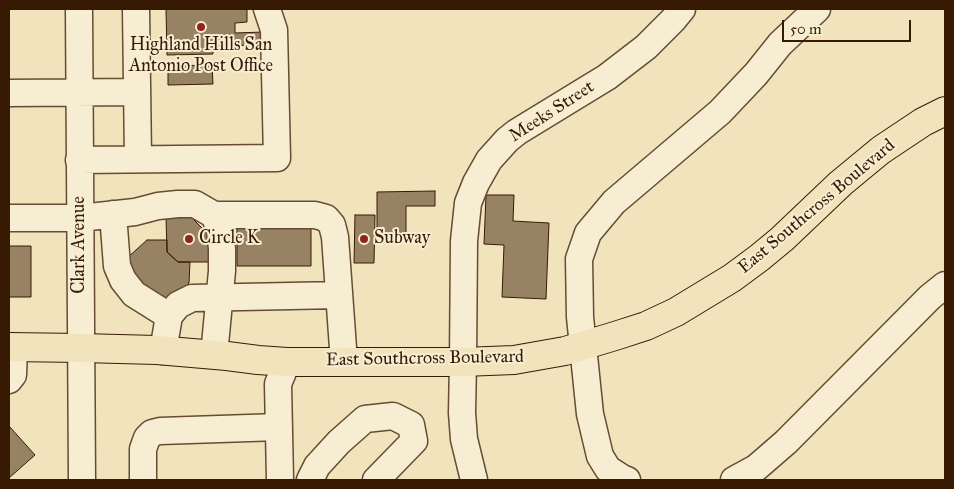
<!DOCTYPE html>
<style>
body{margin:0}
#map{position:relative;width:954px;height:489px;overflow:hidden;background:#f1e3bc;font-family:"IM FELL Great Primer",serif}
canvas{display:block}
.frame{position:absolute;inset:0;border:10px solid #361a04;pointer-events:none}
.scale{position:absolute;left:782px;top:20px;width:129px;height:22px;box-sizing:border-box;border:2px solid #361a04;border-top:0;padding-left:6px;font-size:15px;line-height:18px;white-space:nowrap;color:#361a04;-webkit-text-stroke:4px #f6edd3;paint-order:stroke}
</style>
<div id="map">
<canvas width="954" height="489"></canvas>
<div class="frame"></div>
<div class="scale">50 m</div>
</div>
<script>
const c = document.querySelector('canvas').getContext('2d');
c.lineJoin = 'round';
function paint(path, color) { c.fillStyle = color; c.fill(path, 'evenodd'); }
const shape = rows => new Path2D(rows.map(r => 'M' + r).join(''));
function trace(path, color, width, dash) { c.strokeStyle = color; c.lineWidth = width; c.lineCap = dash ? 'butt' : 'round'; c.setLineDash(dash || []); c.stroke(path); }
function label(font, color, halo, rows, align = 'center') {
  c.font = font + ' "IM FELL Great Primer",serif'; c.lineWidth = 4; c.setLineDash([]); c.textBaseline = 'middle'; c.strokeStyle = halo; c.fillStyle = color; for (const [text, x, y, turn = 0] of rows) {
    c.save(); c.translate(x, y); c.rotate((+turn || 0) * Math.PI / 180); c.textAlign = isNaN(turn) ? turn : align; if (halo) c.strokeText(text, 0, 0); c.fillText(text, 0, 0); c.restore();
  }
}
const building = shape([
 [166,9,247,9,247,22,235,23,235,33,263,32,263,45,213,46,213,54,167,55,166,9],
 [212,65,213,84,168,85,168,66,212,65],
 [435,191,435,206,406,206,406,233,377,233,377,192,435,191],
 [486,195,514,195,513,221,549,223,546,299,502,297,504,245,484,244,486,195],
 [355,215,375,215,374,263,354,263,355,215],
 [190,216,212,238,212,262,178,262,167,252,166,217,190,216],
 [237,227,311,227,311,266,237,266,237,227],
 [147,240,167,240,167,252,178,262,190,262,189,283,170,304,159,304,126,271,126,259,147,240],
 [9,246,31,246,31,297,9,297,9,246],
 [9,426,35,455,9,478,9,426]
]);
paint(building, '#978364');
trace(building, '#361a04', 1);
const minor = shape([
 [79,9,82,480],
 [136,9,138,159],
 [9,93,136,92],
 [79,160,277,158,274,30,267,9],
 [113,214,117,266,123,280,134,294,169,316],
 [214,215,315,215,326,218,332,225,335,237,344,362],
 [9,218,80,218,135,212,158,206,178,204,195,204,214,215,220,230,222,249,222,271,214,355],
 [163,351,169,316,178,305,192,298,339,295],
 [9,380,13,375,14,347],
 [143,480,143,449,147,438,152,433,160,431,279,427],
 [280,480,278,384,287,362],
 [310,480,317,466,339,442,365,419,393,416,411,425,414,441,376,480],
 [474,480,464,439,462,413,463,362,464,241,468,203,476,183,489,160,507,140,517,132,607,77,646,47,673,20,682,9],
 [627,480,622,478,608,469,600,456,590,414,580,317,579,259,588,233,614,202,720,112,756,74,780,44,817,9],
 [734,480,756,468,786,442,930,297,945,285]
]);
const major = shape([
 [9,347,81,348,157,350,227,356,258,360,287,362,463,362,514,360,565,351,615,336,646,326,676,312,732,278,759,258,782,239,841,183,881,150,923,122,945,111]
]);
trace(minor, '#654c32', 29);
trace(major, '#361a04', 30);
trace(minor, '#f6edd3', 26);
trace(major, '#f1e3bc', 28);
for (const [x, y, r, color] of [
 [201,27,5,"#8f2418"],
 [189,239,5,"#8f2418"],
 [364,239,5,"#8f2418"]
]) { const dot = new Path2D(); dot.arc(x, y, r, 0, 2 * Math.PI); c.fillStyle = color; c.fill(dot); trace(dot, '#f6edd3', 2); }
label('18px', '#361a04', '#f6edd3', [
 ["Highland Hills San",201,46,"center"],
 ["Antonio Post Office",201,67,"center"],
 ["Circle K",199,239],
 ["Subway",374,239]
], 'left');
label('18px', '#361a04', '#f6edd3', [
 ["Meeks Street",552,112,-33],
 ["East Southcross Boulevard",817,207,-40],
 ["Clark Avenue",80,245,-90],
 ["East Southcross Boulevard",425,359,-1]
]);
</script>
